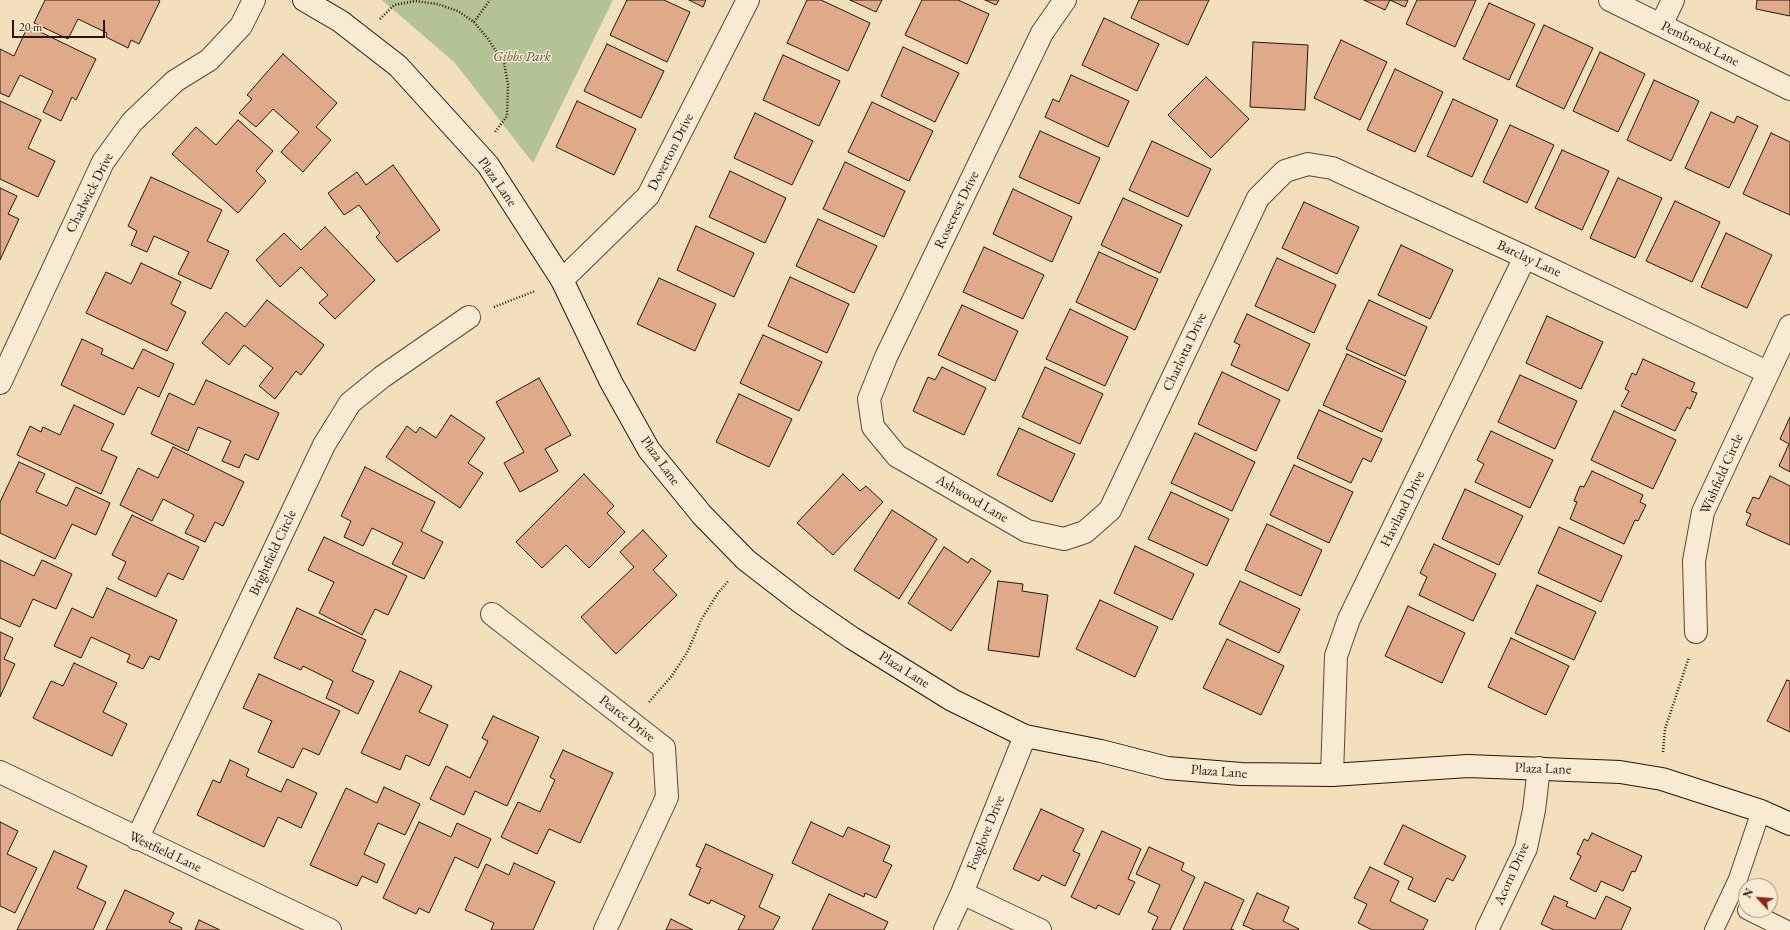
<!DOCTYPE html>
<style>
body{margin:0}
#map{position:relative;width:1790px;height:930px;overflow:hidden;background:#f2e0bd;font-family:"EB Garamond",serif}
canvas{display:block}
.north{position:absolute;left:1738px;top:878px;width:40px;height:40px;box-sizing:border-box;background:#f7ebd4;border:1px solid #a59583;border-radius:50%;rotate:296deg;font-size:11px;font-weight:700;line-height:16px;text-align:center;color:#2a140a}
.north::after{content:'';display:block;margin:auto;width:14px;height:18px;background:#8f2418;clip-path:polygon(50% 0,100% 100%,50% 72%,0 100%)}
.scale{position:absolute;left:12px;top:20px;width:93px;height:18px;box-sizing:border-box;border:2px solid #2a140a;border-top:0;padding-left:5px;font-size:12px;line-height:14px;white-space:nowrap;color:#2a140a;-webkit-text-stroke:3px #f7ebd4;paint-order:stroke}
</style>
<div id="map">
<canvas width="1790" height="930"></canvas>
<div class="north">N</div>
<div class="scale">20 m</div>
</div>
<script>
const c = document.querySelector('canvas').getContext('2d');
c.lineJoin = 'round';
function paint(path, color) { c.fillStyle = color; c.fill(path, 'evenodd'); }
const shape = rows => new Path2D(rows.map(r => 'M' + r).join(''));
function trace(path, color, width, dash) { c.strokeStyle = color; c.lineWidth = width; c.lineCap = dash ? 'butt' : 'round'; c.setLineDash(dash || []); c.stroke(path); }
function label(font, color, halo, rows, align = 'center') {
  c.font = font + ' "EB Garamond",serif'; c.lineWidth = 3; c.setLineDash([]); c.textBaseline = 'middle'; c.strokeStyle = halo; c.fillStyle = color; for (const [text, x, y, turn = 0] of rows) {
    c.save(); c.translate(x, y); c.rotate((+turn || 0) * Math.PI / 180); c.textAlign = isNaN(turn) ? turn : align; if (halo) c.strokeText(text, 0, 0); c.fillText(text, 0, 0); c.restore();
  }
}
paint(shape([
 [382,0,613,0,533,163,455,63]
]), '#b4c396');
const building = shape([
 [45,0,158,0,160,1,139,44,131,40,128,48,106,37,107,33,78,19,68,39,34,23,45,0],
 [627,0,664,0,690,12,667,62,610,35,627,0],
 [689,0,706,0,703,7,689,0],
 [807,0,821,0,870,23,848,71,787,43,807,0],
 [850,0,882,0,876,12,850,0],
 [922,0,958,0,989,14,967,64,905,35,922,0],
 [985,0,999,0,996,5,985,0],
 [1139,0,1209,0,1188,45,1131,18,1139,0],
 [1364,0,1390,0,1385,10,1364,0],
 [1390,0,1408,0,1405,7,1390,0],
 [1417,0,1476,0,1455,47,1406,24,1417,0],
 [1757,0,1790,0,1790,16,1756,9,1757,0],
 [1489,3,1535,24,1509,80,1463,59,1489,3],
 [1104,18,1159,44,1137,91,1082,65,1104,18],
 [1544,25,1593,48,1564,109,1516,86,1544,25],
 [28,26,96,59,76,100,72,97,61,121,43,112,53,91,20,75,9,97,0,93,0,49,14,56,28,26],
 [1341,40,1387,62,1360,120,1314,98,1341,40],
 [1253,42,1308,45,1305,110,1250,107,1253,42],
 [607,44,664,71,641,118,584,91,607,44],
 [903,47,959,73,935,122,881,96,903,47],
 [1600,52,1645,74,1618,132,1573,111,1600,52],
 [283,54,337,103,316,127,331,140,303,172,281,152,299,132,273,109,256,127,239,113,252,99,247,95,283,54],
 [783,55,840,81,819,126,763,100,783,55],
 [1395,69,1443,92,1415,152,1367,130,1395,69],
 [1071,75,1129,101,1108,147,1045,117,1053,99,1059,102,1071,75],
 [1206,77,1249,119,1211,158,1168,115,1206,77],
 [1654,80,1699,101,1671,161,1627,140,1654,80],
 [1453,99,1498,120,1472,177,1427,156,1453,99],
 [0,101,41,120,28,148,55,161,38,197,0,179,0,101],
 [577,101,636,129,614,175,556,147,577,101],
 [872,102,933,131,909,181,848,152,872,102],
 [1711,112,1734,123,1737,116,1758,126,1729,188,1685,168,1711,112],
 [755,113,813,141,792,185,734,158,755,113],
 [238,120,273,151,256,171,266,181,238,213,172,154,196,127,216,145,238,120],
 [1510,125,1554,145,1527,203,1483,182,1510,125],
 [1040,131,1100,158,1079,204,1019,177,1040,131],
 [1771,133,1790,142,1790,215,1743,194,1771,133],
 [1152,141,1211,169,1188,217,1129,190,1152,141],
 [1562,150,1609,171,1582,230,1535,208,1562,150],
 [845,162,905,191,884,237,823,209,845,162],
 [393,165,440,230,397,262,376,237,380,233,359,205,344,215,328,193,357,172,366,185,393,165],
 [730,171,786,198,765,243,709,217,730,171],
 [151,177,222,210,207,241,229,251,211,289,178,274,189,252,154,236,147,252,131,245,137,231,128,226,151,177],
 [1618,178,1662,198,1635,258,1590,238,1618,178],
 [0,188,17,196,8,214,19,219,0,260,0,188],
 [1013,189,1072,217,1052,262,993,234,1013,189],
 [1123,198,1182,225,1160,273,1101,245,1123,198],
 [1675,201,1720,222,1692,282,1646,261,1675,201],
 [1304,202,1359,227,1337,274,1282,248,1304,202],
 [818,219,877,246,854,293,796,266,818,219],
 [696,226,754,253,734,297,677,270,696,226],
 [325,227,375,280,335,319,319,303,328,295,301,267,280,287,256,260,284,233,301,250,325,227],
 [1726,233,1772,255,1747,308,1701,287,1726,233],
 [1401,245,1453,270,1430,319,1378,295,1401,245],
 [984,247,1044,275,1023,319,963,292,984,247],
 [1099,252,1158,279,1135,330,1076,302,1099,252],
 [1277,258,1336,285,1314,333,1255,306,1277,258],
 [141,263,181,282,171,304,186,312,167,351,86,313,106,272,131,284,141,263],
 [790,277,849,304,827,353,768,326,790,277],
 [659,278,716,304,695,351,637,324,659,278],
 [267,300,324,345,301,375,296,371,275,399,259,386,273,368,244,345,229,365,202,343,226,312,245,327,267,300],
 [1369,300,1427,327,1405,376,1346,349,1369,300],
 [962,305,1018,331,995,381,938,355,962,305],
 [1070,309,1128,337,1105,386,1046,359,1070,309],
 [1247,314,1310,344,1288,391,1231,365,1240,345,1234,342,1247,314],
 [1547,316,1603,342,1581,389,1526,363,1547,316],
 [763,335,822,362,799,411,740,383,763,335],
 [82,339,103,349,101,354,133,369,143,349,174,364,159,397,138,387,124,415,61,385,82,339],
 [1347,354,1406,381,1382,432,1323,405,1347,354],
 [1643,359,1695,383,1691,391,1697,393,1690,409,1687,407,1675,431,1621,406,1629,391,1625,389,1632,373,1636,375,1643,359],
 [942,367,986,388,964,435,913,411,928,377,935,380,942,367],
 [1045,367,1103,394,1080,444,1022,417,1045,367],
 [1222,372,1280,400,1256,451,1198,424,1222,372],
 [1520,375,1577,401,1555,449,1498,422,1520,375],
 [539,378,571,435,545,449,558,471,520,492,504,463,524,452,496,402,539,378],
 [206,380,279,413,258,460,245,454,239,468,222,461,231,441,198,427,188,451,151,434,169,393,194,405,206,380],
 [739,394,792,419,769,467,716,442,739,394],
 [74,405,114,424,101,450,117,457,101,494,17,455,30,426,41,432,43,427,60,435,74,405],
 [1319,410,1382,439,1371,462,1363,458,1351,483,1297,458,1319,410],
 [1614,411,1676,440,1653,489,1591,460,1614,411],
 [451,415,485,438,468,463,483,473,460,508,386,457,407,426,416,433,420,427,436,438,451,415],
 [1790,417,1790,472,1779,466,1789,444,1780,439,1790,417],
 [1019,428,1075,454,1052,502,997,475,1019,428],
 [1491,431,1553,460,1530,508,1475,482,1484,464,1477,460,1491,431],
 [1195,433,1255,462,1232,511,1171,483,1195,433],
 [173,447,244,482,223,526,215,522,205,542,185,533,194,515,163,499,152,521,120,505,138,468,158,478,173,447],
 [19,462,45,474,36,492,67,506,76,487,110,503,96,535,72,524,55,559,0,533,0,502,19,462],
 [1294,465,1353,492,1329,543,1270,515,1294,465],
 [365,467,435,502,421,531,443,542,424,579,392,564,403,543,372,528,363,546,344,537,351,521,341,516,365,467],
 [1592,471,1643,495,1640,502,1646,505,1638,521,1635,520,1624,544,1570,519,1577,502,1574,501,1580,486,1584,487,1592,471],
 [584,474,614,506,607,513,625,532,589,568,566,545,542,568,516,542,584,474],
 [843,474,860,491,866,486,883,502,833,555,797,523,843,474],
 [1770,476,1790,486,1790,545,1746,525,1751,514,1746,512,1753,497,1759,499,1770,476],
 [1465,489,1523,516,1499,565,1442,539,1465,489],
 [1171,492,1229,519,1207,566,1148,539,1171,492],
 [892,510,937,539,899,599,854,570,892,510],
 [132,515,199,547,183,580,168,573,156,597,118,579,126,562,112,555,132,515],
 [1267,524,1322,550,1301,596,1245,570,1267,524],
 [1559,527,1622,556,1601,602,1538,573,1559,527],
 [643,530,667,556,653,570,677,595,616,654,581,617,634,567,620,552,643,530],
 [324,537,407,576,388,615,375,609,362,635,319,613,334,582,308,570,324,537],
 [1434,544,1496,574,1473,621,1419,595,1427,577,1420,573,1434,544],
 [1135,546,1194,574,1172,620,1114,593,1135,546],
 [944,547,968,563,971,558,991,571,951,631,908,603,944,547],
 [0,560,34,576,42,560,72,574,56,609,33,599,20,627,0,618,0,560],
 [998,581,1023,584,1022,591,1048,595,1039,657,988,650,998,581],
 [1240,581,1300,609,1279,653,1219,624,1240,581],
 [1537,585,1596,612,1574,660,1515,633,1537,585],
 [107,588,177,620,159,660,150,656,143,669,127,662,130,655,91,637,81,658,54,646,72,608,93,618,107,588],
 [1100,600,1158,627,1135,677,1076,649,1100,600],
 [1408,606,1465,633,1442,683,1385,656,1408,606],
 [297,608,366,640,352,671,374,681,358,714,326,698,333,681,303,666,301,670,274,658,297,608],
 [0,632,13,638,4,659,15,664,0,697,0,632],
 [1511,638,1569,666,1546,715,1488,687,1511,638],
 [1227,639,1284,666,1261,715,1203,688,1227,639],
 [74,663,117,683,103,712,127,724,112,756,33,718,51,681,63,686,74,663],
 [400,671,432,686,419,712,448,725,429,766,406,755,400,770,361,753,400,671],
 [259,674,340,711,319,755,303,748,293,768,258,752,272,721,243,708,259,674],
 [1787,680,1790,681,1790,732,1767,721,1787,680],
 [493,716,539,737,507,806,475,791,464,815,430,799,446,766,470,778,488,741,482,738,493,716],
 [563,750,613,773,580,843,549,829,537,854,501,837,518,802,540,812,555,780,550,777,563,750],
 [230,760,249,769,246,776,281,792,287,779,317,793,301,828,278,817,264,847,197,815,213,780,220,783,230,760],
 [384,787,420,804,405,835,378,823,364,854,385,864,377,883,362,876,357,886,310,865,346,788,377,803,384,787],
 [1041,809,1084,829,1073,851,1080,854,1065,886,1042,875,1039,881,1013,869,1041,809],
 [0,822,18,831,7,854,37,868,15,913,0,906,0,822],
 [419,822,451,837,457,823,491,839,478,868,455,857,429,913,419,908,416,914,383,898,419,822],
 [811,822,843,837,848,827,890,846,883,861,892,865,876,898,865,893,864,897,792,863,811,822],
 [1403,825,1466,856,1453,881,1447,878,1435,902,1408,889,1413,878,1384,864,1403,825],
 [1102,831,1141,849,1128,879,1135,882,1119,915,1098,905,1096,909,1071,897,1102,831],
 [1592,833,1642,856,1635,872,1632,871,1623,891,1601,881,1596,892,1570,879,1581,856,1577,854,1584,839,1588,841,1592,833],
 [706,844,773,875,759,907,780,917,773,930,738,930,745,916,711,900,709,904,689,895,701,868,696,866,706,844],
 [1149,847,1184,863,1181,870,1195,877,1170,930,1152,930,1158,917,1148,912,1160,885,1136,874,1149,847],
 [54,851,87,866,77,888,106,902,93,930,17,930,54,851],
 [514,863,555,882,533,930,491,930,494,923,465,910,486,864,509,875,514,863],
 [1370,867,1399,881,1390,901,1428,920,1423,930,1372,930,1358,923,1367,904,1354,898,1370,867],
 [1205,882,1244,900,1231,929,1234,930,1183,930,1205,882],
 [125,890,174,913,169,922,182,928,181,930,106,930,125,890],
 [1257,893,1289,907,1283,921,1299,929,1298,930,1254,930,1243,925,1257,893],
 [829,894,888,922,884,930,812,930,829,894],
 [1554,896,1568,902,1566,906,1595,919,1606,896,1631,908,1621,930,1554,930,1541,924,1554,896],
 [671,919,693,930,666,930,671,919],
 [199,920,220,930,195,930,199,920]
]);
paint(building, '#dfaa89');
trace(building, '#2a140a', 1);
const lane = shape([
 [1747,910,1787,930],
 [1714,930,1738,879,1761,811]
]);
const street = shape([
 [1065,0,1042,33,886,357,869,399,873,427,897,456,1027,531,1064,539,1085,532,1110,510,1258,198,1285,171,1308,164,1332,168,1525,257,1767,372],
 [1610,0,1790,89],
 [1661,25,1673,0],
 [562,280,648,196,748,0],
 [0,383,103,162,132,122,175,81,209,60,241,26,254,0],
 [492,614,664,748,667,797,605,930],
 [1696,632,1694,561,1703,512,1790,326],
 [0,772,330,930],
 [1332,775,1336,656,1349,619,1525,257],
 [137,839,324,445,350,403,382,377,469,317],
 [962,893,1040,930],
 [945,930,962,893,1025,736],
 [1487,930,1526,848,1534,810,1539,768]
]);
const secondary = shape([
 [304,0,340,21,398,66,488,165,562,280,611,382,649,450,702,515,746,560,803,604,852,638,952,700,1025,736,1101,751,1167,768,1241,774,1332,775,1468,766,1620,772,1662,779,1761,811,1790,824]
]);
trace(lane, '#5c4737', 20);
trace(street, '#5c4737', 24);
trace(secondary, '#2a140a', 24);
trace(shape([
 [380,19,394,5,415,1,437,4,458,11,474,22,488,39,504,63,508,84,507,116,495,132],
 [474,22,490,0],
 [494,307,535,291],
 [649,702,671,677,688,651,701,620,718,593,729,580],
 [1663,752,1665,729,1689,657]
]), '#2a140a', 2.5, [1, 2]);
trace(lane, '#f7ebd4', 18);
trace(street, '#f7ebd4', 22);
trace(secondary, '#f7ebd4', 22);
label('14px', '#2a140a', '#f7ebd4', [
 ["Pembrook Lane",1700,44,26],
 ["Doverton Drive",671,152,-63],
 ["Plaza Lane",497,182,55],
 ["Chadwick Drive",90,193,-63],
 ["Rosecrest Drive",957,210,-64],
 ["Barclay Lane",1529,259,25],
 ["Charlotta Drive",1185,352,-65],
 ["Plaza Lane",660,461,54],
 ["Wishfield Circle",1722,474,-66],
 ["Ashwood Lane",972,499,30],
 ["Haviland Drive",1403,509,-64],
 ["Brightfield Circle",273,553,-65],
 ["Plaza Lane",904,670,32],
 ["Pearce Drive",627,719,38],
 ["Plaza Lane",1543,769,2],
 ["Plaza Lane",1219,772,4],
 ["Foxglove Drive",986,833,-68],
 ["Westfield Lane",165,852,25],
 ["Acorn Drive",1512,874,-66]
]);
label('italic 14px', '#5a513b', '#f7ebd4', [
 ["Gibbs Park",522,57]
]);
</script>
